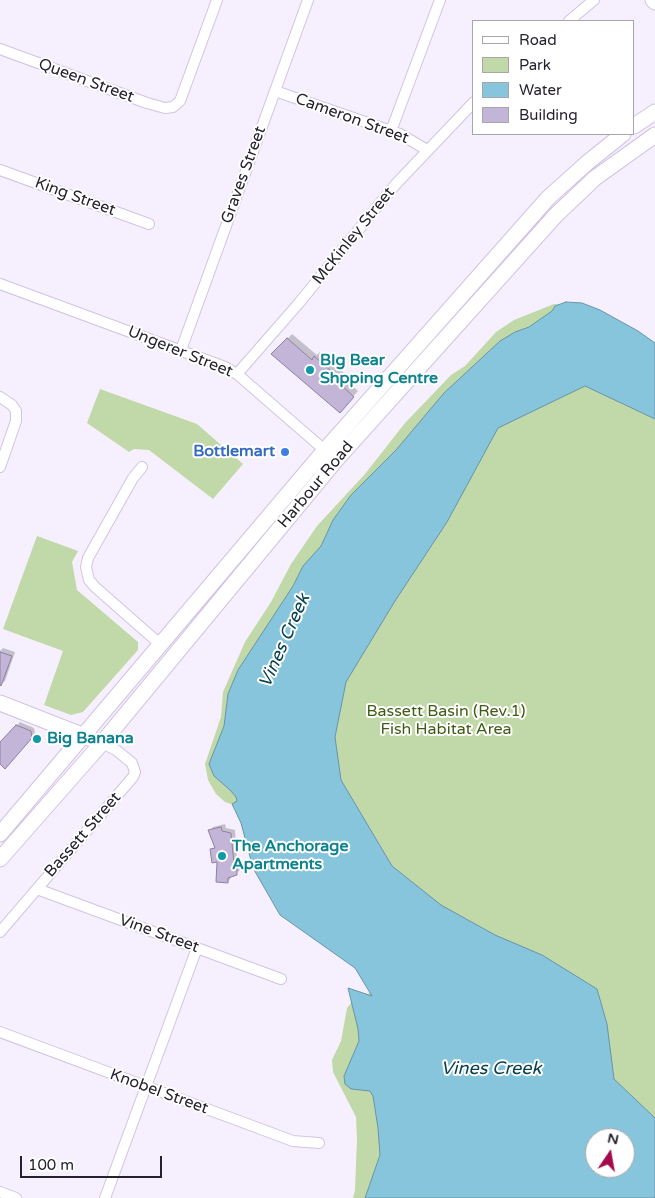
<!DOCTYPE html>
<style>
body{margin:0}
#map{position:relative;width:655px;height:1198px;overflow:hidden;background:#f6f0fe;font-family:"Varela Round",sans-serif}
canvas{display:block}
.legend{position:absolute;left:472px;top:20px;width:162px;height:115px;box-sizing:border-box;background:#fff;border:1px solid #a8a6ab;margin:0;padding:6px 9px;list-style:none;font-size:15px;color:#26212e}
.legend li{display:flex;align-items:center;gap:10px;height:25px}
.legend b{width:25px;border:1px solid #a8a6ab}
.north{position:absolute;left:585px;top:1128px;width:50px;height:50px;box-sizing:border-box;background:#fff;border:1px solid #a8a6ab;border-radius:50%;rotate:12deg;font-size:14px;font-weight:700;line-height:20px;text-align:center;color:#26212e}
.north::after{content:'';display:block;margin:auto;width:18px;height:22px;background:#a20c4d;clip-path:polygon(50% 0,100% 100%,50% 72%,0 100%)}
.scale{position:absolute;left:20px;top:1156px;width:142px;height:22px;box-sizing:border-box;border:2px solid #26212e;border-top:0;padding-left:6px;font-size:15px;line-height:18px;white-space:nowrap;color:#26212e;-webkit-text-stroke:4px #fff;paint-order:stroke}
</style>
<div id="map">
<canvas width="655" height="1198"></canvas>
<ul class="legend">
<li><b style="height:6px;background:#fff"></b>Road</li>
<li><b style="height:14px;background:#c1d8a8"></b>Park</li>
<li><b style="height:14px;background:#86c5dc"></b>Water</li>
<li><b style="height:14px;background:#c3b5d7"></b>Building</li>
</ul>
<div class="north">N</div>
<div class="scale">100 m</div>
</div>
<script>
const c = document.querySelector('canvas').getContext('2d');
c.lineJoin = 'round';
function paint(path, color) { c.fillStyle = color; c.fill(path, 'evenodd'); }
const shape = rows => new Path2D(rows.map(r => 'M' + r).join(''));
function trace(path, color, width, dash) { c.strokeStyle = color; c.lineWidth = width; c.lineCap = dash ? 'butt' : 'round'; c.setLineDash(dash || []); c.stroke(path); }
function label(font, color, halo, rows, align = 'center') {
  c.font = font + ' "Varela Round",sans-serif'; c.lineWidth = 4; c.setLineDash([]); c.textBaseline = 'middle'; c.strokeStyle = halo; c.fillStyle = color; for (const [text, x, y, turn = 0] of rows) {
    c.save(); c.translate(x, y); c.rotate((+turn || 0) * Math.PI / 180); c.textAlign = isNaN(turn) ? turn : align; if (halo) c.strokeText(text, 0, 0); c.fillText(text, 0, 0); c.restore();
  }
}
paint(shape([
 [554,304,577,306,655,346,655,1198,353,1198,355,1190,357,1140,356,1117,333,1072,332,1060,341,1041,347,1008,360,992,368,995,381,958,257,813,225,802,216,794,208,780,205,764,221,717,223,692,245,642,271,602,291,564,317,526,365,474,405,423,451,375,465,366,496,332,514,320],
 [595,1138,625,1138,625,1168,595,1168],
 [100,389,197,424,243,464,213,499,149,450,134,449,129,452,87,423],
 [37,536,78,551,72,562,77,590,138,642,138,650,83,712,71,715,44,705,63,651,3,629]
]), '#c1d8a8');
const water = shape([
 [566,302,582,303,600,310,638,331,655,343,655,419,585,386,498,428,447,522,395,601,346,682,335,737,341,780,392,866,441,905,495,935,542,955,597,989,607,1024,614,1079,655,1118,655,1198,365,1198,380,1155,378,1128,373,1096,370,1091,351,1089,345,1084,344,1076,359,1041,358,1029,348,988,372,996,355,968,280,915,253,868,241,823,232,804,237,801,236,797,230,790,214,776,209,764,224,726,228,694,238,670,293,586,303,566,321,546,333,520,351,495,396,450,444,393,500,341,515,332,529,327,552,311,555,306,566,302],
 [595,1138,625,1138,625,1168,595,1168,595,1138]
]);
paint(water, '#86c5dc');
trace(water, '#6994a8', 1);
paint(shape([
 [292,334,317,355,320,352,344,373,342,376,358,391,340,411,273,354],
 [3,648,15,652,5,681,1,684,0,651],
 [20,722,34,728,35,733,8,763,0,763,0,744],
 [225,824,226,828,235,830,237,860,240,861,240,870,232,876,228,882,212,850,216,846,210,831,213,827]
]), '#0003');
const building = shape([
 [287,338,312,360,314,356,340,379,338,382,354,397,340,413,271,354,287,338],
 [0,652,12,656,1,686,0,685,0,652],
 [16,725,31,731,32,738,5,769,0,764,0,742,16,725],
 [221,827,222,831,231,833,234,864,237,864,237,875,228,878,228,883,216,882,217,862,212,863,210,849,215,848,208,830,221,827]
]);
paint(building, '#c3b5d7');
trace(building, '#8d80a0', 1);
const street = shape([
 [569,21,594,0],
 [0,49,147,103,165,108,173,107,180,101,217,0],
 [275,91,400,134,427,150],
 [391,131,440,0],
 [0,170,149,224],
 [0,284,225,367,237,374,328,453],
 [181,350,308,0],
 [237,374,299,303,395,185,474,102],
 [0,397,12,405,16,411,16,421,0,467],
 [142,467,133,478,88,558,86,567,89,580,95,587,161,645],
 [37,889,281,979],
 [0,932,133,777,135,772,132,763,116,750,102,743],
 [0,1032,293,1141,319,1143],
 [0,1192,16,1198],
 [105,1198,197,948]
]);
const secondary = shape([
 [653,0,655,2],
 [634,126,655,112],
 [0,703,92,739],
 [0,834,325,450,548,198,588,162,623,134],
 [0,859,102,743,336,460,556,215,595,178,655,135]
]);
trace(street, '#d1c3e5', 12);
trace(secondary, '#d1c3e5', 17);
trace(street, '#fff', 10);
trace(secondary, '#fff', 15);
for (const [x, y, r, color] of [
 [310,370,5,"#0f9aa8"],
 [285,452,5,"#3f7fe0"],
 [37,739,5,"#0f9aa8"],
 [222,856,5,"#0f9aa8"]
]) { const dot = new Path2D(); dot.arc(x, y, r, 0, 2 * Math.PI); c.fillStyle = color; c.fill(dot); trace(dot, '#fff', 2); }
label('16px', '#26212e', '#fff', [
 ["Queen Street",86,81,20],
 ["Cameron Street",352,119,20],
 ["Graves Street",244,175,-70],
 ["King Street",75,197,20],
 ["McKinley Street",354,236,-51],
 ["Ungerer Street",180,352,22],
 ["Harbour Road",316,485,-50],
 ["Bassett Street",83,835,-49],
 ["Vine Street",159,934,20],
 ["Knobel Street",159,1092,20]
]);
label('bold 16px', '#0d838f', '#fff', [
 ["BIg Bear",320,361],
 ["Shpping Centre",320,379],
 ["Big Banana",47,739],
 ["The Anchorage",232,847],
 ["Apartments",232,865]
], 'left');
label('bold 16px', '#366cbe', '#fff', [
 ["Bottlemart",275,452]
], 'right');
label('16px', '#3f5b14', '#fff', [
 ["Bassett Basin (Rev.1)",446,712],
 ["Fish Habitat Area",446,730]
]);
label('italic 18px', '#074151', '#fff', [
 ["Vines Creek",285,641,-66],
 ["Vines Creek",491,1069]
]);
</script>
